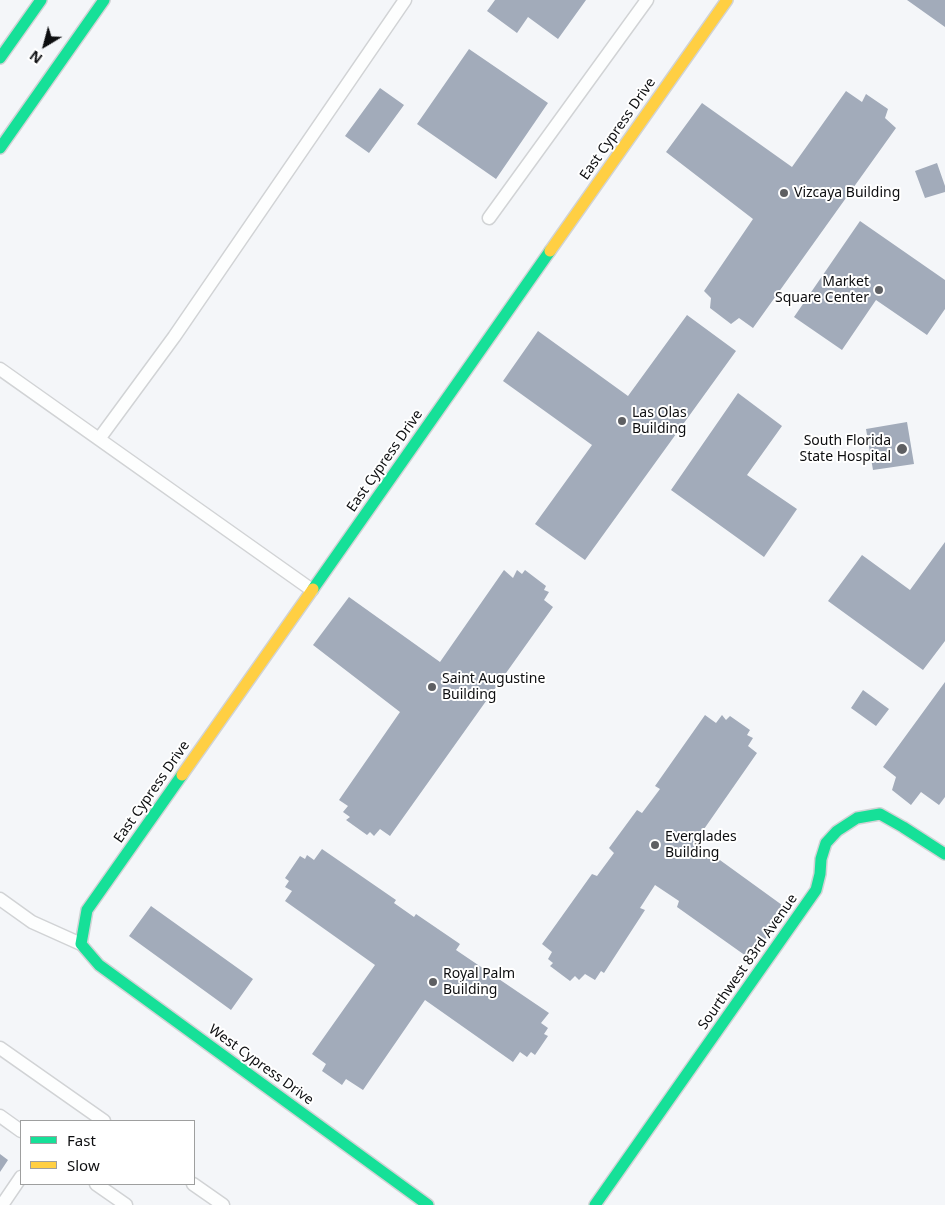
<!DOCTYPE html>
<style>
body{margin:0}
#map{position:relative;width:945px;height:1205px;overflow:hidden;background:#f4f6f9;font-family:"Noto Sans",sans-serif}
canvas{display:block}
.legend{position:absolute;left:20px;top:1120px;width:175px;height:65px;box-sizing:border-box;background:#fff;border:1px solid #9e9f9f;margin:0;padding:6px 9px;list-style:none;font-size:15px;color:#0d0e10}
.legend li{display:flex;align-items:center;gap:10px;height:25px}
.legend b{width:25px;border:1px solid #9e9f9f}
.north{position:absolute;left:20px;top:20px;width:50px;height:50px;-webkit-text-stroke:4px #fff;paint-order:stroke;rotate:217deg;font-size:14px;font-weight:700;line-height:20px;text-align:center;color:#0d0e10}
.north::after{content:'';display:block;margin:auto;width:18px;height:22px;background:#0d0e10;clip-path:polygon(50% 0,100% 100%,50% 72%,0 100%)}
</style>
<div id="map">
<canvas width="945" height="1205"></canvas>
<ul class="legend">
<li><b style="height:6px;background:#16e098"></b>Fast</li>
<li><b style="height:6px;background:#ffcf43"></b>Slow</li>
</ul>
<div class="north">N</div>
</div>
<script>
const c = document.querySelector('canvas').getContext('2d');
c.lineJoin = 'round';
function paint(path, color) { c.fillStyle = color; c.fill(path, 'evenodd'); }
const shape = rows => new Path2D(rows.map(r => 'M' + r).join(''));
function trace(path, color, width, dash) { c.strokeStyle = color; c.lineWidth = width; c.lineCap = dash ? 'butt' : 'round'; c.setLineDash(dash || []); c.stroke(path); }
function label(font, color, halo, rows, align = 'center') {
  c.font = font + ' "Noto Sans",sans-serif'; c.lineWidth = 4; c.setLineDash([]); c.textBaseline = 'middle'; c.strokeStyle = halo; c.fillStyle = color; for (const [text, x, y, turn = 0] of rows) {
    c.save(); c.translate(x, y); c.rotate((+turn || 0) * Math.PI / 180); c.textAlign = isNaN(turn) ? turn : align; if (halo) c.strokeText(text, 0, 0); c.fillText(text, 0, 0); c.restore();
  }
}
paint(shape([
 [495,0,586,0,558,39,528,17,517,33,487,11],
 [907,0,945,0,945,27],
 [469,49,548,103,496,179,417,124],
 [380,88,404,105,369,153,345,136],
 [846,91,862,102,866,94,888,109,885,118,896,128,753,328,739,318,731,324,710,308,711,298,704,291,753,219,666,152,702,103,792,167],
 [937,163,945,186,945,192,925,198,915,171],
 [860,221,945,280,945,309,927,335,876,300,842,350,794,317],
 [687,315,736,351,585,560,535,524,592,445,503,381,538,331,628,396],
 [738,393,782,426,747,475,797,509,764,557,671,490],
 [907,422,914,464,873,470,866,429],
 [945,542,945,641,923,670,828,601,862,555,910,590],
 [504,570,513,578,517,570,522,574,525,570,546,586,544,590,549,592,544,600,553,607,390,836,380,829,374,836,370,832,367,835,346,820,350,817,343,812,348,806,339,800,400,712,313,645,349,597,440,662],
 [945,682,945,797,939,805,921,792,911,805,892,790,896,777,883,767],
 [863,690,889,709,876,726,851,708],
 [705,715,716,723,722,715,726,720,730,716,750,730,747,735,753,738,748,746,757,753,695,842,782,905,763,944,757,941,746,956,677,907,679,901,655,885,640,908,645,910,604,973,601,971,595,980,585,974,579,980,575,976,570,981,550,966,553,963,548,959,552,952,542,944,592,874,597,876,614,853,609,848,637,810,642,813,660,789,655,786],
 [322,849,396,900,394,903,414,917,416,914,460,944,456,950,549,1013,541,1023,548,1028,544,1034,548,1036,535,1055,531,1052,527,1057,520,1052,513,1062,425,1000,363,1090,346,1079,342,1085,322,1071,326,1064,312,1054,375,965,285,901,292,891,285,887,289,881,285,878,300,856,305,859,307,855,314,860],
 [151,906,253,979,231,1010,129,936],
 [0,1154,8,1160,0,1172]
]), '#a2abba');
const lane = shape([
 [489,218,647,0],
 [0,369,312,590],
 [99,439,174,337,405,0],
 [0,899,32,922,81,944],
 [0,1048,104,1121],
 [0,1116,21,1131],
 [96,1184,126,1205],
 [193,1184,223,1205],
 [2,1205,21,1177]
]);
const fast = shape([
 [0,58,41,0],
 [0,148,104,0],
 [313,589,550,251],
 [182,775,87,910,81,944,99,965,428,1205],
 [595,1205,816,890,820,874,821,859,826,843,837,831,857,818,880,814,903,827,945,854]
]);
const slow = shape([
 [550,251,727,0],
 [182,775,313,589]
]);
trace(lane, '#d1d3d5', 15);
trace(fast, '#d1d3d5', 14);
trace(slow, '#d1d3d5', 14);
trace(lane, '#fdfefe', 12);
trace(fast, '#16e098', 11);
trace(slow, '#ffcf43', 11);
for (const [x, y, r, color] of [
 [784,193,5,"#5e5f62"],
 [879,290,5,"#5e5f62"],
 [622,421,5,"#5e5f62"],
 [902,449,6,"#5e5f62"],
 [432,687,5,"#5e5f62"],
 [655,845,5,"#5e5f62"],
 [433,982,5,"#5e5f62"]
]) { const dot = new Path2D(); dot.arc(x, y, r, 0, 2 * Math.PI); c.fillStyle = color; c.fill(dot); trace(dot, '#fff', 2); }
label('14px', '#0d0e10', '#fff', [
 ["East Cypress Drive",618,129,-55],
 ["East Cypress Drive",385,461,-55],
 ["East Cypress Drive",152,792,-55],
 ["Sourthwest 83rd Avenue",748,962,-55],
 ["West Cypress Drive",261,1065,36]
]);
label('14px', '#0d0e10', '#fff', [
 ["Vizcaya Building",794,193],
 ["Market",869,282,"right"],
 ["Square Center",869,298,"right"],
 ["Las Olas",632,413],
 ["Building",632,429],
 ["South Florida",891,441,"right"],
 ["State Hospital",891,457,"right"],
 ["Saint Augustine",442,679],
 ["Building",442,695],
 ["Everglades",665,837],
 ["Building",665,853],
 ["Royal Palm",443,974],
 ["Building",443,990]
], 'left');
</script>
